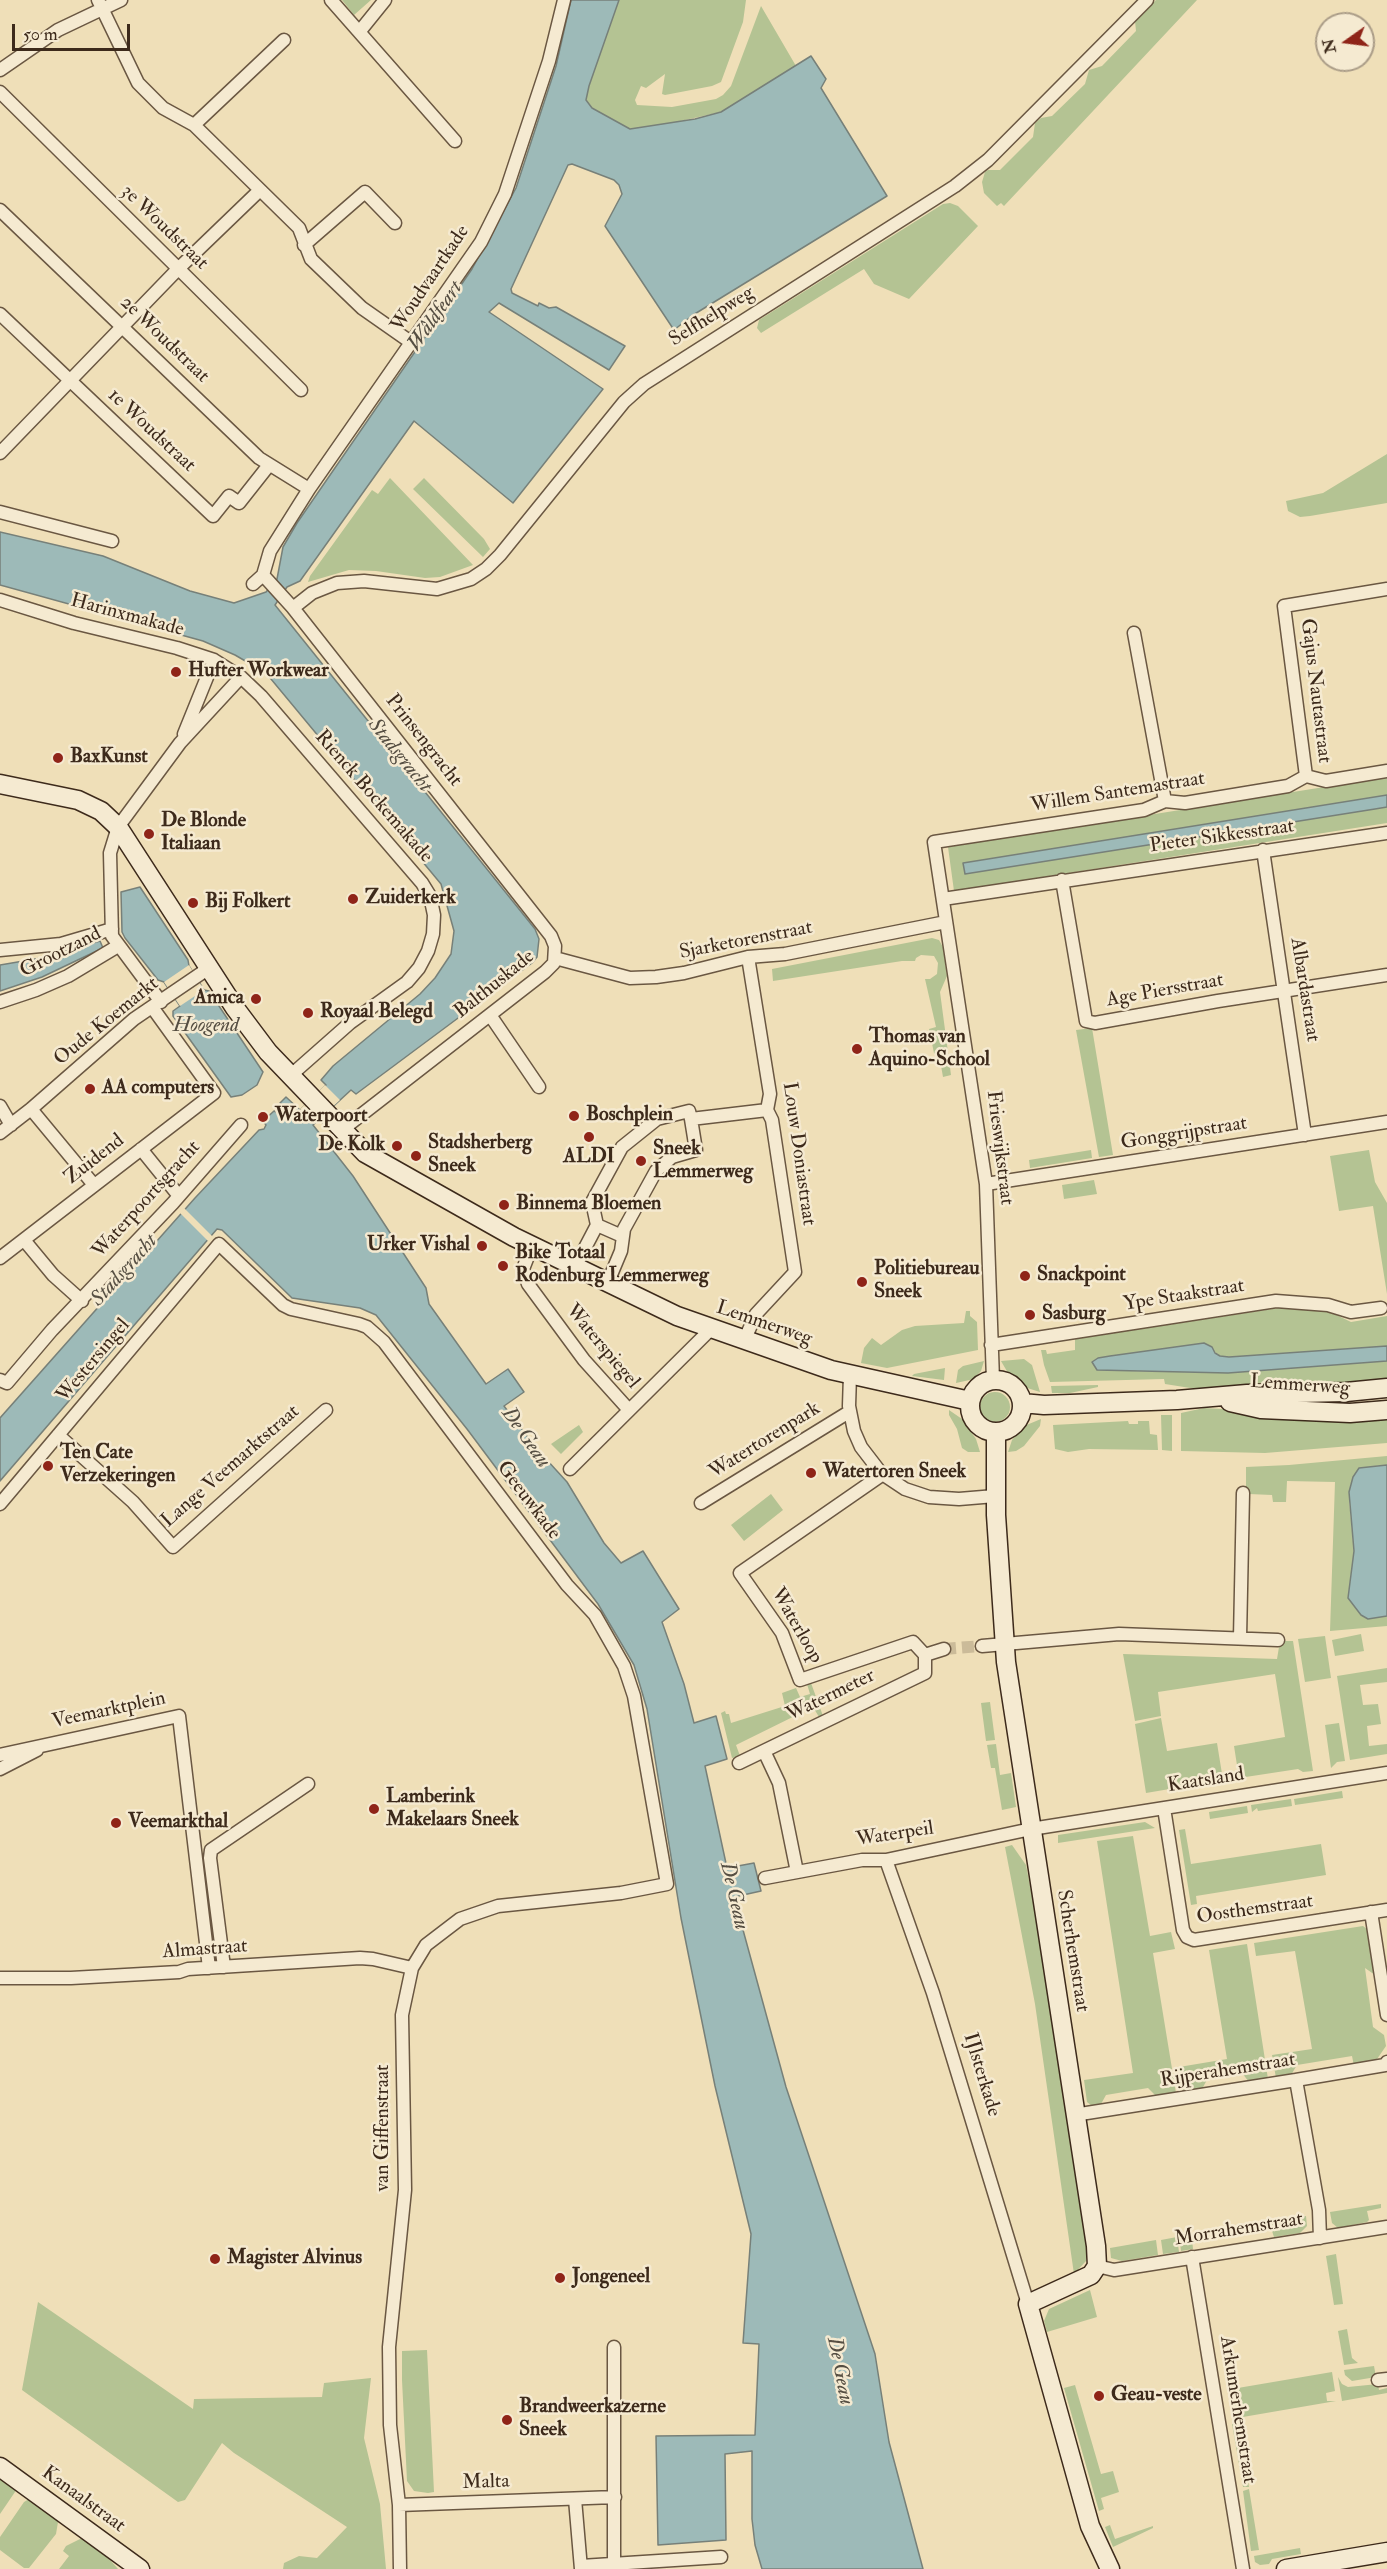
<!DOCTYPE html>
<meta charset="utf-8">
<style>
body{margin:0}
#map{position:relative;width:1387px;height:2569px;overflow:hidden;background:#efdfb8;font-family:"IM FELL Double Pica",serif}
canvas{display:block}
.north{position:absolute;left:1315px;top:12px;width:60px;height:60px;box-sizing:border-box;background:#f5ead1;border:2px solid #ab9d88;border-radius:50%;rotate:256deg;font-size:16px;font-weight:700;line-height:24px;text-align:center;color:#3d2a1b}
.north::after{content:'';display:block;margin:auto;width:21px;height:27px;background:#8f2418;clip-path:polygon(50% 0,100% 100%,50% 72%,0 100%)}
.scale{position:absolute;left:12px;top:24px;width:118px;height:27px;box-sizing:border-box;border:3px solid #3d2a1b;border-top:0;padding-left:8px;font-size:18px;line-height:21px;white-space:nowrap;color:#3d2a1b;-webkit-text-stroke:4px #f5ead1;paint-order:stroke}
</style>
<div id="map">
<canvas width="1387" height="2569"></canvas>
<div class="north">N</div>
<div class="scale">50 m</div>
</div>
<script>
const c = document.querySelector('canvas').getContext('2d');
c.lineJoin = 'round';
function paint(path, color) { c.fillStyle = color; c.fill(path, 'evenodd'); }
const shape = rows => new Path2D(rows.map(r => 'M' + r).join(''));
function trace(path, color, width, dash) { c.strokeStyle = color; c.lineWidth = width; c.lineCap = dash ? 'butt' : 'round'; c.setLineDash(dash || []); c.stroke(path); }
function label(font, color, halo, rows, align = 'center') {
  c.font = font + ' "IM FELL Double Pica",serif'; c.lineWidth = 5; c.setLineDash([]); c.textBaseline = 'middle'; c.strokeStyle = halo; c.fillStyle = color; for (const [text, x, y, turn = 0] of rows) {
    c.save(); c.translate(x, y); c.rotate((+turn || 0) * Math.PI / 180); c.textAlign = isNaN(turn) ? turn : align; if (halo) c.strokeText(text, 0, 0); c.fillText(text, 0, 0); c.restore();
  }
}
paint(shape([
 [342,0,371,0,354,15],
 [619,0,746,0,743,22,721,82,712,86,665,95,662,94,665,74,646,88,641,86,635,100,637,105,672,107,716,99,723,95,731,86,761,6,796,66,721,112,667,124,630,129,592,108,586,100,589,86],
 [1156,0,1197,0,1004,206,1001,203,997,206,984,193,982,182,985,172,988,170,1000,170,1033,137,1035,123,1041,118,1052,116,1085,84,1089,70,1102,66,1136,31,1135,21],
 [950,203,958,206,978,226,909,299,874,284,864,269,761,333,757,328,759,320,943,204],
 [1387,454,1387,503,1310,516,1300,517,1288,511,1286,501,1323,493],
 [390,478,473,565,440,577,425,578,376,571,349,570,308,582,310,576,372,490,378,494],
 [424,478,484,539,490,549,483,557,413,489],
 [1387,777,1387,795,963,863,965,873,1387,807,1387,823,954,891,948,847],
 [932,938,939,940,943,947,947,976,940,992,951,1075,943,1077,940,1060,934,1053,929,1029,936,1027,925,979,930,979,937,974,938,963,934,956,921,955,916,958,915,961,902,961,773,981,772,969],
 [1092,1028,1113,1155,1099,1157,1076,1030],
 [1091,1150,1092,1158,1030,1168,1029,1160],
 [1369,1150,1375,1182,1387,1203,1387,1294,1373,1206,1339,1211,1330,1156],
 [1094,1180,1097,1194,1064,1199,1062,1185],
 [1279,1308,1326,1310,1351,1322,1387,1316,1387,1346,1230,1357,1220,1356,1204,1343,1098,1358,1131,1371,1228,1373,1387,1361,1387,1384,1203,1390,1165,1384,1164,1379,1050,1382,1044,1365,1041,1350,1046,1350,1047,1354,1075,1350,1075,1339],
 [966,1311,970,1311,970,1316,977,1322,978,1350,887,1368,861,1363,864,1348,872,1338,881,1345,902,1330,915,1326,964,1323],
 [1024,1359,1032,1365,1040,1392,1024,1387,1008,1373,1001,1361],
 [984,1361,981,1371,974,1379,956,1383,958,1370,963,1366],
 [945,1368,944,1380,912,1376,914,1374],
 [1098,1385,1098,1387,1070,1393,1052,1393,1051,1386],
 '980 1407a15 15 0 1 1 30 0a15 15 0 1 1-30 0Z',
 [1204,1408,1387,1418,1387,1443,1265,1453,1181,1451,1181,1413],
 [949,1410,962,1419,976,1439,980,1452,968,1452,962,1448,957,1429,949,1415],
 [1161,1415,1172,1415,1172,1451,1162,1450],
 [1041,1419,1040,1426,1024,1446,1016,1451,1008,1452,1012,1440,1024,1426],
 [1128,1421,1129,1424,1138,1424,1138,1421,1149,1421,1150,1434,1157,1435,1158,1450,1089,1449,1068,1452,1055,1449,1053,1425],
 [579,1425,583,1432,561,1454,551,1444],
 [1387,1456,1387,1465,1376,1466,1351,1483,1349,1500,1354,1551,1348,1597,1365,1617,1368,1619,1387,1616,1387,1626,1330,1631,1335,1482,1287,1481,1286,1502,1273,1502,1272,1495,1249,1494,1249,1491,1246,1491,1246,1467,1289,1465],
 [771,1494,783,1510,744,1541,731,1525],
 [1361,1634,1364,1651,1335,1656,1332,1640],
 [1325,1636,1331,1678,1305,1682,1298,1639],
 [1280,1641,1293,1641,1313,1771,1303,1772,1298,1769,1239,1778,1234,1746,1285,1737,1275,1674,1158,1692,1161,1716,1135,1721,1123,1654,1277,1659],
 [1387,1668,1387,1682,1360,1685,1363,1705,1378,1704,1381,1724,1367,1726,1369,1746,1387,1744,1387,1754,1350,1760,1337,1676],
 [811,1683,823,1716,819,1717,813,1707,736,1745,740,1756,732,1758,721,1713,725,1711,726,1714,729,1714,731,1723,785,1706,782,1693,796,1688,800,1697,810,1694,807,1684],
 [990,1702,995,1740,986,1741,981,1703],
 [1161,1718,1167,1751,1217,1743,1223,1780,1146,1793,1135,1724],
 [1339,1723,1345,1761,1337,1762,1331,1768,1325,1725],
 [996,1744,1000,1775,1011,1773,1016,1807,1002,1810,995,1768,991,1768,987,1745],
 [1342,1791,1343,1798,1295,1805,1294,1799],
 [1291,1799,1292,1806,1258,1811,1257,1808,1252,1812,1251,1805],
 [1247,1806,1248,1813,1210,1819,1209,1812],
 [1145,1822,1155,1828,1058,1843,1058,1835],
 [1185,1829,1191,1864,1321,1844,1326,1875,1196,1896,1197,1904,1191,1905,1179,1830],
 [1133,1836,1150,1936,1171,1932,1175,1949,1153,1953,1176,2093,1156,2096,1148,2088,1106,2095,1101,2104,1092,2106,1087,2102,1084,2080,1133,2073,1097,1841],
 [1012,1845,1026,1865,1052,2000,1088,2245,1086,2261,1074,2274,1035,2004,1005,1847],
 [1363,1926,1368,1930,1375,1975,1365,1968,1373,2027,1384,2035,1386,2046,1375,2062,1354,2066,1352,2056,1297,2065,1291,2075,1276,2078,1272,2055,1312,2049,1295,1951,1256,1956,1254,1943],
 [1247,1944,1268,2079,1249,2082,1242,2073,1208,2078,1202,2089,1183,2092,1179,2067,1227,2059,1209,1950],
 [1381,2204,1381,2208,1367,2211,1369,2220,1367,2222,1338,2228,1332,2223,1330,2212],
 [1306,2216,1307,2226,1300,2233,1274,2237,1270,2225,1233,2231,1233,2228],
 [1207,2232,1208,2236,1192,2238,1193,2249,1181,2251,1179,2236],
 [1177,2237,1179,2252,1163,2254,1161,2240],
 [1156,2240,1158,2255,1122,2261,1111,2258,1110,2248],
 [1336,2254,1343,2304,1334,2305,1326,2256],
 [1090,2290,1097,2317,1047,2332,1044,2321,1049,2309],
 [38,2302,193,2409,194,2399,322,2397,324,2383,371,2378,364,2438,380,2504,386,2569,283,2569,284,2563,299,2556,317,2558,347,2527,234,2453,222,2443,185,2500,178,2502,22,2390],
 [1347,2329,1352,2358,1358,2363,1344,2365,1338,2331],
 [427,2350,434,2492,428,2493,414,2491,407,2481,402,2380,402,2351],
 [1374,2366,1376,2377,1352,2381,1345,2375,1344,2370],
 [1332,2372,1335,2391,1326,2393,1327,2401,1336,2401,1237,2418,1232,2389],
 [1338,2377,1342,2384,1348,2387,1378,2384,1379,2390,1387,2388,1387,2393,1342,2401],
 [1075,2385,1101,2474,1113,2471,1119,2492,1101,2498,1104,2509,1099,2511,1064,2388],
 [1238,2423,1249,2487,1243,2487,1232,2424],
 [0,2477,17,2489,0,2514],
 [1249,2489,1259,2550,1251,2551,1243,2491],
 [29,2499,56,2518,58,2522,56,2534,29,2568,24,2568,0,2550,0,2537,24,2502],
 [1110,2525,1115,2539,1153,2526,1153,2528,1113,2547,1105,2527],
 [82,2538,105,2554,118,2569,59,2569,69,2556,63,2551,66,2546],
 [1300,2548,1301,2554,1272,2559,1269,2564,1260,2565,1255,2562,1254,2556]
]), '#b4c393');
const water = shape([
 [571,0,619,0,589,86,586,100,592,108,630,129,695,119,721,112,811,56,826,79,821,88,887,196,693,315,674,330,605,226,622,194,619,185,614,180,572,164,568,165,511,289,512,293,538,306,539,303,549,308,556,307,625,346,609,370,499,303,489,312,603,389,513,503,414,421,300,581,287,587,275,605,535,929,539,939,537,957,532,963,356,1094,351,1090,313,1125,353,1176,426,1288,429,1304,486,1384,508,1369,524,1392,504,1406,536,1448,567,1482,604,1543,621,1563,643,1551,679,1609,662,1622,684,1684,694,1723,716,1716,727,1759,705,1766,727,1868,754,1863,761,1891,734,1897,786,2087,875,2354,889,2442,923,2569,762,2569,755,2545,752,2519,752,2451,725,2454,726,2540,658,2545,656,2436,755,2435,759,2344,743,2343,751,2234,715,2086,681,1918,647,1709,634,1665,598,1604,467,1429,376,1315,360,1308,292,1298,222,1230,217,1229,0,1481,0,1418,195,1198,259,1130,264,1129,266,1125,263,1121,274,1111,278,1113,282,1112,284,1108,280,1103,286,1097,300,1110,326,1085,321,1080,333,1066,420,994,435,978,451,954,454,931,441,884,266,673,235,655,203,641,0,585,0,532,103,556,190,591,234,603,266,592,277,579,283,547,297,523,472,269,516,188,556,66,571,0],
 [1387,795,1387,807,1375,809,965,874,963,863,1387,795],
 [140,887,188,960,189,966,204,990,209,991,263,1072,257,1085,242,1095,231,1097,173,1016,173,1011,180,1006,164,982,158,980,125,938,122,932,121,892,140,887],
 [100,941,103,948,42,977,0,991,0,965,41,958,100,941],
 [1204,1343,1212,1347,1215,1353,1220,1356,1229,1357,1387,1346,1387,1361,1228,1373,1097,1370,1092,1362,1098,1358,1110,1356,1204,1343],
 [1387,1465,1387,1616,1368,1619,1361,1615,1348,1598,1354,1551,1349,1492,1353,1477,1359,1468,1387,1465]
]);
paint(water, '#9dbab8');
trace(water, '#778079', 1.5);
paint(shape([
 [189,965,204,990,180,1006,164,982],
 [325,1085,340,1100,314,1124,300,1109],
 [183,1207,213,1237,209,1242,179,1212]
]), '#efdfb8');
trace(shape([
 [944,1649,982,1646]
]), '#cbbb99', 12, [12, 6]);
const street = shape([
 [98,0,138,83,163,108,194,125,299,228,311,259,362,308,412,343],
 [331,0,455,141],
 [360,31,385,0],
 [0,70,58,30,121,0],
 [0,92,301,390],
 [194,125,284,40],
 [0,210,259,458,309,489],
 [304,245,365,192,395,223],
 [0,314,213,516,229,496,239,503,269,465],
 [0,453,178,269,260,190],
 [0,512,112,541],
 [253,584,263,575],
 [0,600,74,623,177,648,214,660,241,677,261,696,422,883,430,896,434,915,433,934,428,951,419,968,407,982,350,1023,290,1076],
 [293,608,312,593,337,583,364,581,437,589,471,579,486,569,500,555,624,402,644,384,955,186,988,160,1147,0],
 [1134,633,1165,801],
 [184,734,214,660],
 [1306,776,1284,606,1387,589],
 [1263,850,1305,1135],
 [1062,880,1086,1021,1095,1023,1218,1001,1387,975],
 [943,899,1387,833],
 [0,950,61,944,112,929],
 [555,958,630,978,656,977,684,973,748,957,785,954,946,922],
 [0,1002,36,990,68,976,118,946],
 [161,1002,112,936,110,853,118,827,180,743,241,677],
 [490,1015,539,1087],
 [0,1106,11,1125],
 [31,1109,94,1185],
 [343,1129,545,972,554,963,555,946,551,936,293,608,263,575,270,551,309,489,481,242,505,194,549,61,564,0],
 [0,1133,31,1109,134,1019,209,968],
 [141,1149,179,1196],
 [986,1184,1387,1122],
 [597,1225,622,1236],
 [24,1240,53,1275,82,1301],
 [532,1246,523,1269,528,1284,584,1360,629,1410],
 [0,1258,214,1093,152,1007],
 [575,1267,597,1225,592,1202,622,1147,657,1119,689,1111,691,1119],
 [608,1282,621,1251,624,1229,656,1171,672,1157,696,1150,691,1119,767,1110],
 [744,1341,756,1314,795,1272,772,1120,767,1110,770,1094,748,957],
 [991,1345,1276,1301,1328,1305,1351,1312,1381,1308],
 [850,1375,849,1406,854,1431,861,1447,881,1473,905,1489,929,1497,959,1499,995,1496],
 [0,1380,7,1383,52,1330,173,1203,241,1125],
 [993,1380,986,1184,934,842,1144,810,1165,801,1185,803,1288,786,1306,776,1326,781,1387,771],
 [58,1435,133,1502,173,1547,326,1410],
 [570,1469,711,1329],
 [883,1474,740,1573,782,1633,800,1680,913,1642,925,1655],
 [701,1503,849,1412],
 [0,1504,219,1244,283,1305,291,1309,359,1324,367,1327,384,1342,567,1585,595,1615,624,1666,634,1696,667,1884,621,1893,498,1906,460,1919,426,1945,412,1968,402,2015,405,2190,389,2347,390,2425,399,2505,400,2569],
 [1240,1638,1243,1493],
 [982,1646,1119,1634,1278,1640],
 [764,1751,779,1783,797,1872],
 [0,1755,179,1716,209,1968],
 [739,1763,925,1673,925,1655,944,1649],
 [0,1769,37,1750],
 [1164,1808,1183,1930,1187,1937,1194,1940,1387,1910],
 [886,1860,933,1993,1028,2304],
 [765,1878,862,1860,886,1860,1031,1829,1387,1773],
 [1371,1912,1387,2015],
 [224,1967,210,1858,211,1850,308,1784],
 [0,1978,71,1978,179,1972,188,1969,360,1958,373,1959,412,1968],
 [1296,2080,1319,2210,1320,2238],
 [1074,2115,1296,2080,1385,2065,1387,2062],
 [1192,2257,1243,2569],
 [1097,2266,1114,2270,1387,2227],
 [1378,2380,1387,2379],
 [575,2499,581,2569],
 [399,2505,615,2497],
 [614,2564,614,2347],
 [581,2566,721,2557]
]);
const secondary = shape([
 [0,784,78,800,101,811,118,827,235,1008,268,1052,365,1153,514,1237,677,1316,831,1370,970,1401],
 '970 1406a26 26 0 1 1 52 0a26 26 0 1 1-52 0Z',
 [1230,1402,1261,1409,1350,1413,1387,1410],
 [1022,1403,1044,1405,1177,1400,1247,1394,1346,1392,1387,1388],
 [996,1432,996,1515,1006,1662,1096,2246,1097,2266,1091,2275,1028,2304,1090,2526,1110,2569],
 [0,2467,140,2569],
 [1286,2569,1387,2552]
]);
trace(street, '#6a5742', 15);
trace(secondary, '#3d2a1b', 21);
trace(street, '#f5ead1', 12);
trace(secondary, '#f5ead1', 18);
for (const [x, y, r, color] of [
 [176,672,6,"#8f2418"],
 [58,758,6,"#8f2418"],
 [149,834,6,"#8f2418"],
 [353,899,6,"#8f2418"],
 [193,903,6,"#8f2418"],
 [256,999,6,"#8f2418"],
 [308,1013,6,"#8f2418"],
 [857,1049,6,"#8f2418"],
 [90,1089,6,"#8f2418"],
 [574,1116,6,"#8f2418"],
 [263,1117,6,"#8f2418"],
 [589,1137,6,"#8f2418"],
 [397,1146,6,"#8f2418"],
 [416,1156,6,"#8f2418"],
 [641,1161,6,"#8f2418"],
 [504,1205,6,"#8f2418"],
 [482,1246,6,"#8f2418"],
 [503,1266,6,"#8f2418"],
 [1025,1276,6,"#8f2418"],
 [862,1282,6,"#8f2418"],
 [1030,1315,6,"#8f2418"],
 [48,1466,6,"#8f2418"],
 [811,1473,6,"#8f2418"],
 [374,1809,6,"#8f2418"],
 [116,1823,6,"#8f2418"],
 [215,2259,6,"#8f2418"],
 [560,2278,6,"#8f2418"],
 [1099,2396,6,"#8f2418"],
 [507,2420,6,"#8f2418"]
]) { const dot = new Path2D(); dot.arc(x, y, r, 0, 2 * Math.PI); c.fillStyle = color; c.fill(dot); trace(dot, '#f5ead1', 2); }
label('20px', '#3d2a1b', '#f5ead1', [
 ["3e Woudstraat",164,228,44],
 ["Woudvaartkade",431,279,-56],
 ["Selfhelpweg",712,317,-32],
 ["2e Woudstraat",164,340,44],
 ["1e Woudstraat",151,431,43],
 ["Harinxmakade",127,616,15],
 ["Gajus Nautastraat",1315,691,83],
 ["Prinsengracht",423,741,52],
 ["Willem Santemastraat",1118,793,-9],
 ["Rienck Bockemakade",373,797,49],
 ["Pieter Sikkesstraat",1222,837,-8],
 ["Sjarketorenstraat",746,941,-11],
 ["Grootzand",61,953,-27],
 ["Balthuskade",495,985,-39],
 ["Albardastraat",1304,990,81],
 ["Age Piersstraat",1165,991,-10],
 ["Oude Koemarkt",107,1022,-39],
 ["Gonggrijpstraat",1184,1134,-9],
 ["Frieswijkstraat",999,1148,83],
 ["Louw Doniastraat",798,1154,82],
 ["Zuidend",95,1160,-38],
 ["Waterpoortsgracht",147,1200,-48],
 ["Ype Staakstraat",1184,1296,-9],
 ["Lemmerweg",764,1324,19],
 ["Waterspiegel",602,1347,50],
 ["Westersingel",94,1361,-50],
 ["Lemmerweg",1300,1386,4],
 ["Watertorenpark",765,1441,-32],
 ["Lange Veemarktstraat",231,1467,-41],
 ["Geeuwkade",528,1501,53],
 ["Waterloop",796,1626,60],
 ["Watermeter",831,1696,-26],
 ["Veemarktplein",109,1711,-12],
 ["Kaatsland",1206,1781,-9],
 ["Waterpeil",895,1835,-9],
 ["Oosthemstraat",1255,1910,-8],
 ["Almastraat",205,1950,-4],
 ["Scherhemstraat",1072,1951,81],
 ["Rijperahemstraat",1228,2071,-9],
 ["IJlsterkade",981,2075,73],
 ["van Giffenstraat",384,2128,-90],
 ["Morrahemstraat",1239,2230,-9],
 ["Arkumerhemstraat",1237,2410,81],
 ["Malta",486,2483,-2],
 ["Kanaalstraat",83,2500,36]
]);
label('bold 20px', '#3d2a1b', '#f5ead1', [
 ["Hufter Workwear",188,672],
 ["BaxKunst",70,758],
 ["De Blonde",161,822],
 ["Italiaan",161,845],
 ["Zuiderkerk",365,899],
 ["Bij Folkert",205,903],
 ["Amica",244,999,"right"],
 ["Royaal Belegd",320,1013],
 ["Thomas van",869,1038],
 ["Aquino-School",869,1061],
 ["AA computers",102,1089],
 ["Boschplein",586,1116],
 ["Waterpoort",275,1117],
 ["Stadsherberg",428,1144],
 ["Sneek",428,1167],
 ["De Kolk",385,1146,"right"],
 ["Sneek",653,1150],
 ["Lemmerweg",653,1173],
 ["ALDI",589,1158,"center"],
 ["Binnema Bloemen",516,1205],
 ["Urker Vishal",470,1246,"right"],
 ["Bike Totaal",515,1254],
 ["Rodenburg Lemmerweg",515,1277],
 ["Politiebureau",874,1270],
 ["Sneek",874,1293],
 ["Snackpoint",1037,1276],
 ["Sasburg",1042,1315],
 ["Ten Cate",60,1454],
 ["Verzekeringen",60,1477],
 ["Watertoren Sneek",823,1473],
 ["Lamberink",386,1798],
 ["Makelaars Sneek",386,1821],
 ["Veemarkthal",128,1823],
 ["Magister Alvinus",227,2259],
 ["Jongeneel",572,2278],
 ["Geau-veste",1111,2396],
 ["Brandweerkazerne",519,2408],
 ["Sneek",519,2431]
], 'left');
label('italic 21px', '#554e42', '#f5ead1', [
 ["Wâldfeart",436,317,-55],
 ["Stadsgracht",399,756,51],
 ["Hoogend",206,1026],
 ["Stadsgracht",125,1271,-48],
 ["De Geau",525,1438,55],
 ["De Geau",733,1896,77],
 ["De Geau",839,2371,79]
]);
</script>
